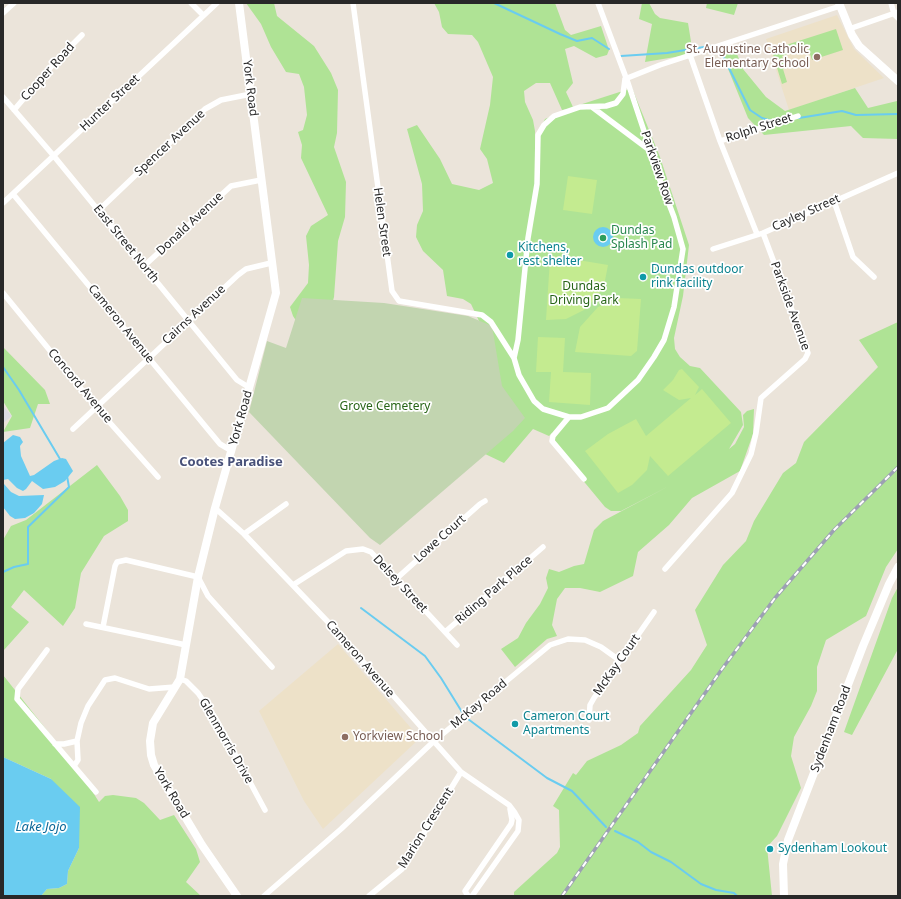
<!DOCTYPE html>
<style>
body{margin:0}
#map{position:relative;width:901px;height:899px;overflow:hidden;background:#ebe4da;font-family:"Noto Sans",sans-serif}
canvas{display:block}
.frame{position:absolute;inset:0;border:4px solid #282828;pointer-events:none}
</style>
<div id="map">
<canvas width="901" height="899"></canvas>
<div class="frame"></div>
</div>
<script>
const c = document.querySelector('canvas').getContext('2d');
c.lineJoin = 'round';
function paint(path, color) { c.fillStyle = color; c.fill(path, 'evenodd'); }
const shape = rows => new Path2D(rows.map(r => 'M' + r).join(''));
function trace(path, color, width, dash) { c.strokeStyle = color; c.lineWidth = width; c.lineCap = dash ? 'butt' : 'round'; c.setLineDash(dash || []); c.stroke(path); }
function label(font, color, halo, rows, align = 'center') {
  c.font = font + ' "Noto Sans",sans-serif'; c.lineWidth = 3.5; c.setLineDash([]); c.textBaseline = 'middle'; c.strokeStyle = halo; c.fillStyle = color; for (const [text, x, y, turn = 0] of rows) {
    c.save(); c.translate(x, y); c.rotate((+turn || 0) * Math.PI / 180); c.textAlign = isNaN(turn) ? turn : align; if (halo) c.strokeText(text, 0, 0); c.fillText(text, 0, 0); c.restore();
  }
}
paint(shape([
 [3,406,12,416,3,423]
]), '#dddbe3');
paint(shape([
 [837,15,854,49,884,78,789,110,766,39],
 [338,644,417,735,419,739,323,829,304,801,259,711]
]), '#ede1c8');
paint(shape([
 [246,3,274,3,277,16,314,46,331,73,338,90,337,133,334,147,346,182,345,217,338,241,334,297,324,333,308,339,293,316,290,307,308,283,309,265,306,236,311,226,328,215,301,158,302,145,298,132,303,130,307,115,304,87,299,74,286,72,271,47,261,24],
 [434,3,555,3,565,30,571,35,601,26,609,50,607,55,596,58,574,46,565,49,573,83,566,92,573,107,632,88,660,157,689,245,683,296,674,338,675,349,680,357,690,366,700,368,741,412,743,425,729,449,735,444,744,427,743,415,747,411,754,409,753,434,740,471,692,498,669,525,638,552,633,576,600,592,580,588,565,588,557,599,552,625,557,636,547,639,515,667,501,649,518,638,526,623,540,604,548,588,546,578,549,569,559,572,574,566,584,564,594,530,603,521,669,486,621,511,611,511,605,507,552,443,552,433,549,436,533,429,504,463,483,453,494,353,471,304,463,299,447,296,443,270,423,251,416,237,417,225,423,211,422,184,407,129,417,125,440,159,452,184,479,190,493,183,487,159,480,149,490,105,493,77,478,42,472,35,448,34,442,27,439,12],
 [536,83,550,83,562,110,569,109,545,119,538,134,535,160,535,131,533,120,525,102,524,91],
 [642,3,649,3,655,14,660,18,688,23,693,54,645,62,652,24,639,19],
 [707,3,738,3,734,15,706,8],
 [836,29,843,50,812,60,808,48,794,52,793,48,790,49,790,53,782,56,786,68,783,69,787,82,782,84,771,48,785,43,786,45],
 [735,49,743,69,766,97,785,111,855,88,868,108,897,101,898,139,863,138,851,126,764,135,748,118,722,54],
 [898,322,898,549,886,567,866,616,826,640,817,667,817,691,811,706,794,737,791,756,801,788,777,836,767,847,772,896,514,896,514,892,557,853,560,847,559,810,553,806,573,773,576,775,587,761,621,745,638,733,640,726,691,670,707,645,695,610,723,565,746,541,754,521,783,473,796,463,804,442,878,367,859,340],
 [3,347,45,390,50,404,38,404,30,428,3,432,12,416,3,401],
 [97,465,120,496,128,510,128,521,104,536,81,573,75,608,63,626,24,590,11,607,29,622,4,650,3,655,3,540,11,526,26,520],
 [898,587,898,649,852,735,844,732,892,598],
 [3,675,80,772,99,802,105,796,113,795,136,798,144,803,160,820,174,815,196,849,200,862,186,882,201,896,41,896,47,889,59,888,67,884,68,871,79,848,51,779,3,757]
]), '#afe395');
paint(shape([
 [302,298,384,303,468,316,492,326,502,386,525,418,513,431,380,545,370,538,249,412,267,341,286,348]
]), '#c2d5b0');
paint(shape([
 [568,176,597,180,592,214,563,210],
 [554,256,608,265,604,286,597,297,584,310,566,319,546,320,550,259],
 [617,298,641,299,637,351,631,356,575,352,580,327,598,307],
 [538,337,565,338,563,372,591,373,590,405,549,402,551,372,536,372],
 [682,369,699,387,695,395,702,389,731,423,668,476,650,456,647,470,632,485,618,493,585,451,608,434,636,419,646,436,691,398,679,400,663,390,673,380,679,370]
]), '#c4eb90');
paint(shape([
 '593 237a10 10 0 1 1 20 0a10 10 0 1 1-20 0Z',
 [13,435,20,437,23,442,20,446,21,456,30,476,34,475,54,461,62,458,66,459,73,471,65,481,55,487,43,489,32,481,26,489,23,491,17,488,8,479,3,480,4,484,11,492,19,496,44,495,42,504,34,513,25,518,15,519,10,516,3,507,3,443],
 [3,757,51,779,80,807,79,848,68,871,67,884,59,888,47,889,41,896,3,896]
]), '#6accf0');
trace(shape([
 [494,3,560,34,577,41,592,38,609,49],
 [717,50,722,54,750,110,762,118,772,121],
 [621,56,667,53,710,46],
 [799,118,842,111,856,115,898,114],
 [3,367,19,390,60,459],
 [3,572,14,567,28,564,28,527,69,487,67,476],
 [361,608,425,656,441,678,462,712],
 [468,719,547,778,572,791,606,827],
 [615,831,638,842,651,852,671,862,701,884,716,890,734,893,737,896]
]), '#6accf0', 2);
trace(shape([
 [191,3,203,15],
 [353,3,392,291,399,301,405,302,482,315,491,322,514,358],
 [598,3,628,83,647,140,648,149,674,217,683,249,674,307,664,340,654,357,638,380,608,408,581,417,569,417,543,409,534,401,519,375,514,358,518,340,528,238,537,184,538,135,544,125,554,116,580,107,606,106,616,103,623,94,625,79],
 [891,3,894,14,898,18],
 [3,13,14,3],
 [849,29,898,12],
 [690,55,720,141,757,234],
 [625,79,660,65,840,6],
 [3,97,53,155,237,380,250,388],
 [592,107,648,149],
 [14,110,56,61,82,35],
 [720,141,798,116],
 [13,194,220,444,232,451],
 [834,201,853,257,874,277],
 [3,203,217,3],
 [99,210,205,109,221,100,251,94],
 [713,249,763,233,898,173],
 [144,266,231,186,261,180],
 [3,293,96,407,158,477],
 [569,417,553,436,552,441,584,479],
 [73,429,238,275,246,269,271,263],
 [215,508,244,534,328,622,461,772,509,805,515,813,519,820,518,831,472,896],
 [244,534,286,504],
 [665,569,732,493,751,454,756,433,761,398,805,359,808,353,763,233],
 [396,579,480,504,485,501],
 [293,585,346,551,363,549,371,552,457,645],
 [86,624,186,645],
 [103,627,115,566,117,562,126,560,198,577,208,596,272,667],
 [445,632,543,547],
 [47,650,18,689,17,699,96,792],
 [180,679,186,681,198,693,216,719,265,810],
 [589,720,590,705,594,698,654,612],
 [55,744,64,744,77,741],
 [74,766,78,760,77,741,81,723,88,706,105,680,115,678,149,689,175,687],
 [264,896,341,829,433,742,550,645,568,639,585,640,601,647,619,660],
 [369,896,402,869,461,772],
 [468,896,465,891,511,824,512,820,510,809]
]), '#fff', 5.5);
trace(shape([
 [839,3,852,35,859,46,898,81],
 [237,896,202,845,154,765,151,755,150,741,153,723,180,679,198,577,215,508,276,293,239,3],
 [784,896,783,864,788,840,863,646,889,584,898,567]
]), '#fff', 8);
const rail = shape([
 [562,896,722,669,775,598,834,530,898,467]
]);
trace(rail, '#9ca0b3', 3.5);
trace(rail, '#fff', 2, [6]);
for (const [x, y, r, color] of [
 [817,57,4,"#8d6e63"],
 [603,238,4,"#2e9e5b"],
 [510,255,4,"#0f9aa8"],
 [643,277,4,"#0f9aa8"],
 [515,724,4,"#0f9aa8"],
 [345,737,4,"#8d6e63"],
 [770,849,4,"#0f9aa8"]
]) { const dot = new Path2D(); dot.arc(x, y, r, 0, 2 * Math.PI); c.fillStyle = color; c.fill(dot); trace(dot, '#fff', 1.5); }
label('12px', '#785e54', '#fff', [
 ["St. Augustine Catholic",809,50],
 ["Elementary School",809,64],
 ["Yorkview School",353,737,"left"]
], 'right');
label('12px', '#282828', '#fff', [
 ["Cooper Road",48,72,-48],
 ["York Road",250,88,83],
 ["Hunter Street",110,103,-43],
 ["Rolph Street",759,128,-18],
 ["Spencer Avenue",170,143,-43],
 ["Parkview Row",657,168,71],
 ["Cayley Street",806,213,-24],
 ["Helen Street",382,222,82],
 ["Donald Avenue",190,224,-43],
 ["East Street North",126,244,51],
 ["Parkside Avenue",790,306,70],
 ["Cairns Avenue",194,315,-43],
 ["Cameron Avenue",121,324,51],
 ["Concord Avenue",80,386,50],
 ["York Road",241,418,-74],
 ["Lowe Court",440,539,-42],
 ["Delsey Street",400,584,47],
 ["Riding Park Place",494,590,-41],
 ["Cameron Avenue",360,659,49],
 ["McKay Court",617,665,-55],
 ["McKay Road",479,704,-40],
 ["Sydenham Road",831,729,-69],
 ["Glenmorris Drive",226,741,60],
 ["York Road",171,793,59],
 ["Marion Crescent",426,828,-58]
]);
label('12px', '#27864d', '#fff', [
 ["Dundas",611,231],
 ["Splash Pad",611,245]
], 'left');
label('12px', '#0d838f', '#fff', [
 ["Kitchens,",518,248],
 ["rest shelter",518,262],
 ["Dundas outdoor",651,270],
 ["rink facility",651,284],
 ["Cameron Court",523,717],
 ["Apartments",523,731],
 ["Sydenham Lookout",778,849]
], 'left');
label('12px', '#286518', '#fff', [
 ["Dundas",584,287],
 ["Driving Park",584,301],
 ["Grove Cemetery",385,407]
]);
label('bold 13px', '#485179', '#fff', [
 ["Cootes Paradise",231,462]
]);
label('italic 13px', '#0b6899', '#fff', [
 ["Lake Jojo",41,827]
]);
</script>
